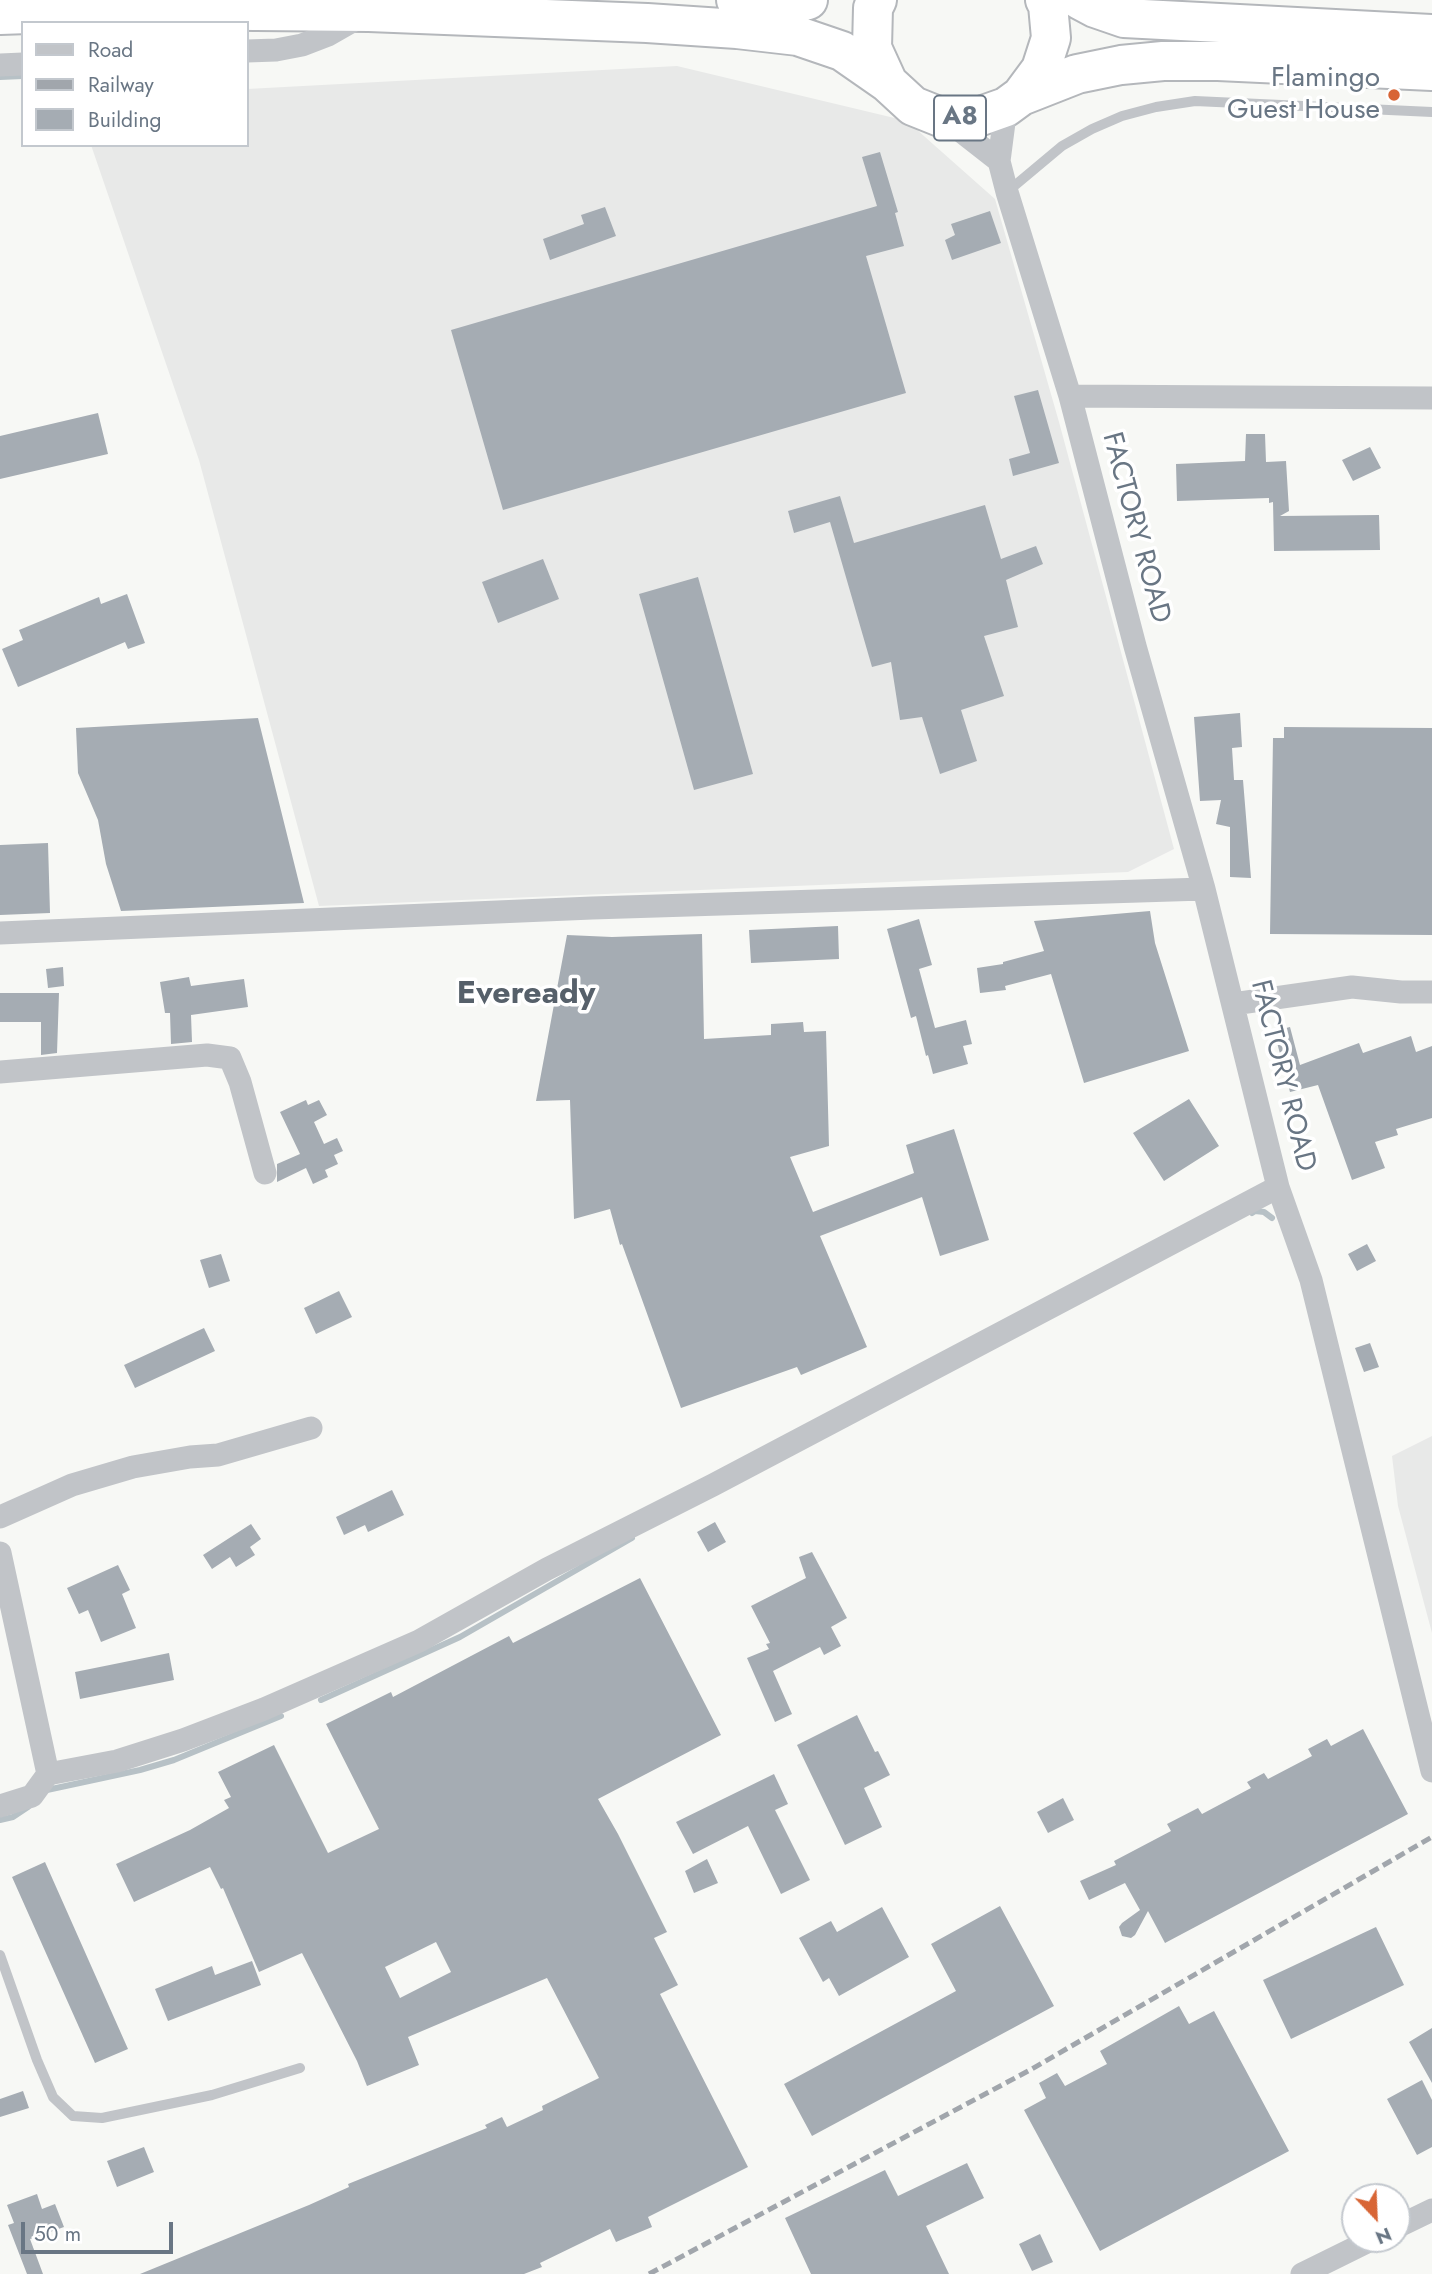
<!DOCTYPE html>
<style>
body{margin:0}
#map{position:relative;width:1432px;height:2274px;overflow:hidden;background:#f7f8f5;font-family:Jost,sans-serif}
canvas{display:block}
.legend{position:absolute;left:21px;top:21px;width:228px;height:126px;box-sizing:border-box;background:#fff;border:2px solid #c3c8ce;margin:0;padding:9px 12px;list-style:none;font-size:21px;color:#697684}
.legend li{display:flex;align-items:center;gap:14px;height:35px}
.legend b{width:35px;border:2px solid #c3c8ce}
.north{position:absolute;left:1341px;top:2183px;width:70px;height:70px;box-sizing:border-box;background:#fff;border:2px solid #c3c8ce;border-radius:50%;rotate:157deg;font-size:19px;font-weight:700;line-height:28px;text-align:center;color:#697684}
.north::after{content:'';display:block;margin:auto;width:24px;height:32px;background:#d86535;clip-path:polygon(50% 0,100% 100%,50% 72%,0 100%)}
.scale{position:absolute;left:21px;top:2222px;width:152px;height:32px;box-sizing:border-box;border:4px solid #697684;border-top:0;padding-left:9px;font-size:21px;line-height:24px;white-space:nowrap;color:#697684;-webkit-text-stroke:5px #fff;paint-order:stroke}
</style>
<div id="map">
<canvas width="1432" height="2274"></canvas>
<ul class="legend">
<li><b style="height:9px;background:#c1c4c8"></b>Road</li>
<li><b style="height:9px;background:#a1a6ac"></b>Railway</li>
<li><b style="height:19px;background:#a5acb3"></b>Building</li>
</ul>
<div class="north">N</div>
<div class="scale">50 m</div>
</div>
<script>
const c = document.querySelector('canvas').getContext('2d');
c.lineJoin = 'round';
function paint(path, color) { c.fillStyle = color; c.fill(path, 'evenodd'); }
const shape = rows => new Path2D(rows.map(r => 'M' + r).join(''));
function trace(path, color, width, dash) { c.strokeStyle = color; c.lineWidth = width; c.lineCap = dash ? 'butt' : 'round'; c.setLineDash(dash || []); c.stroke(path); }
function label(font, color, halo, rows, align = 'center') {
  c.font = font + ' Jost,sans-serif'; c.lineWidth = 7; c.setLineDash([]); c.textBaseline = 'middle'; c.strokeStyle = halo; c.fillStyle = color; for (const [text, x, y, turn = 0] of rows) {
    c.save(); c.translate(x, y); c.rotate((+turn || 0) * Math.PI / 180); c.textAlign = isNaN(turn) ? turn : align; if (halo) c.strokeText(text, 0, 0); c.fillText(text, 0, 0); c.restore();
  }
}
paint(shape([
 [677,66,907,121,995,199,1059,422,1174,849,1128,872,319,906,199,460,91,145,247,145,247,89],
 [1432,1436,1432,1633,1398,1506,1392,1456]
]), '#e8e9e8');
trace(shape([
 [0,77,23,76],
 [1252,1213,1255,1211,1264,1212,1272,1218],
 [321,1700,460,1637,632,1538],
 [47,1790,140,1770,174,1760,281,1716],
 [0,1820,13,1817,28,1807]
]), '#b7c1c6', 6);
paint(shape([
 [880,152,898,212,895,213,904,246,866,256,906,393,503,510,451,330,877,206,862,157],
 [605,207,616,236,550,260,543,239,584,224,581,215],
 [990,211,1001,243,952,260,945,240,955,235,951,224],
 [1038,390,1059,463,1013,476,1009,459,1030,453,1014,396],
 [98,413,108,454,0,479,0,436],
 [1246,434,1265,434,1266,462,1286,461,1289,511,1280,516,1379,515,1380,550,1274,551,1273,502,1269,503,1269,498,1177,501,1176,464,1245,461],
 [1370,447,1381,468,1353,481,1342,460],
 [840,496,854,543,985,505,1001,559,1036,546,1043,564,1006,580,1018,627,984,636,1004,696,961,710,977,761,940,774,922,717,900,720,891,662,872,667,830,522,794,533,788,511],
 [543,559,559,599,498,623,482,582],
 [698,577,753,774,694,790,639,594],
 [127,594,145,643,128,649,125,642,18,687,2,649,23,640,19,630,99,597,101,604],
 [1240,713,1242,747,1232,748,1234,780,1243,780,1251,878,1230,877,1230,827,1216,824,1221,800,1200,801,1194,717],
 [258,718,304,903,121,911,106,864,98,820,78,773,76,728],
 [1284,727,1432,728,1432,935,1270,934,1273,738,1284,738],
 [48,843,50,913,0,915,0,845],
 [1150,911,1155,943,1189,1051,1084,1083,1051,974,1005,986,1006,990,980,993,977,968,1003,964,1003,962,1044,951,1034,921],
 [919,919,932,965,919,969,935,1028,966,1020,972,1044,963,1046,968,1064,933,1074,928,1055,926,1056,916,1016,911,1018,887,929],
 [838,926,839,959,751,963,749,930],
 [702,934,704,1039,771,1035,771,1024,803,1022,804,1032,826,1031,829,1146,790,1157,813,1212,914,1173,906,1145,954,1129,989,1240,940,1256,922,1197,820,1236,867,1347,801,1375,797,1367,681,1408,622,1244,620,1245,610,1209,574,1219,570,1100,536,1101,567,935,612,937],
 [63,967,64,986,48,988,46,969],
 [189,977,191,986,244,979,248,1007,191,1015,192,1042,171,1044,170,1013,165,1013,160,982],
 [0,993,59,993,57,1053,41,1055,41,1022,0,1022],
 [1290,1027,1300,1065,1359,1043,1363,1053,1411,1036,1416,1052,1432,1046,1432,1118,1396,1129,1398,1135,1375,1142,1385,1168,1352,1180,1318,1085,1290,1092,1274,1031],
 [1189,1099,1219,1146,1164,1181,1133,1133],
 [306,1100,308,1105,319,1100,327,1115,314,1122,324,1144,337,1138,343,1151,334,1155,338,1164,325,1170,328,1177,313,1184,306,1168,277,1182,277,1164,300,1154,280,1112],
 [1367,1244,1376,1261,1357,1271,1348,1254],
 [221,1254,230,1281,209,1288,200,1260],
 [339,1291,352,1317,316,1334,304,1308],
 [204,1328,215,1351,135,1388,124,1365],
 [1370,1343,1379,1367,1364,1372,1355,1348],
 [392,1490,404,1515,368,1532,365,1525,344,1535,336,1517],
 [715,1522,726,1542,708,1552,697,1532],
 [251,1524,261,1539,250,1547,255,1555,236,1567,230,1557,212,1569,203,1555],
 [812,1552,847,1618,831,1627,841,1646,824,1655,820,1647,773,1671,792,1714,775,1722,747,1658,769,1649,766,1644,770,1643,751,1606,806,1578,799,1557],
 [118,1565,130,1590,122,1594,136,1628,101,1642,88,1610,79,1614,67,1588],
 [640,1578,721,1735,598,1799,618,1834,667,1932,654,1938,678,1985,660,1994,748,2167,648,2217,652,2227,616,2242,610,2229,540,2263,542,2267,524,2274,140,2274,309,2205,349,2187,348,2184,487,2128,485,2125,502,2117,507,2127,543,2110,542,2106,599,2078,547,1978,408,2037,419,2065,367,2086,357,2061,302,1953,259,1972,223,1888,221,1889,210,1867,134,1902,116,1864,190,1830,229,1808,224,1800,231,1797,218,1772,274,1745,328,1853,379,1829,326,1724,391,1692,393,1697,509,1636,513,1643],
 [436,1942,451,1972,400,1998,385,1967],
 [169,1653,174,1680,80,1699,75,1672],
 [857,1715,875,1752,878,1751,890,1775,864,1788,882,1827,845,1845,797,1745],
 [1363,1729,1408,1814,1165,1943,1148,1911,1135,1935,1131,1938,1122,1936,1119,1927,1122,1923,1140,1910,1125,1883,1089,1900,1080,1881,1116,1865,1114,1861,1171,1831,1167,1824,1198,1808,1202,1814,1251,1788,1247,1782,1264,1773,1268,1779,1312,1756,1308,1749,1327,1739,1331,1746],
 [774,1774,788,1804,775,1810,810,1880,781,1894,748,1826,693,1854,676,1822],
 [1063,1798,1074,1820,1048,1833,1037,1812],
 [707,1859,718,1883,694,1893,685,1871],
 [45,1862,128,2049,95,2063,12,1877],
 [1000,1906,1054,2006,812,2136,784,2084,956,1991,931,1944],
 [882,1907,909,1957,839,1996,829,1978,823,1982,799,1938,831,1921,837,1932],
 [1376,1927,1404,1985,1291,2039,1263,1980],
 [252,1961,261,1985,168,2021,155,1989,212,1966,215,1975],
 [1179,2006,1189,2024,1214,2011,1289,2151,1100,2251,1024,2110,1046,2098,1039,2083,1057,2073,1065,2086,1107,2064,1100,2051],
 [1432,2028,1432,2083,1409,2042],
 [1422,2080,1432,2100,1432,2147,1417,2155,1387,2099],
 [23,2091,29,2108,0,2117,0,2099],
 [144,2147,154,2172,117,2187,107,2161],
 [967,2163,984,2198,926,2226,949,2274,811,2274,785,2218,885,2170,898,2196],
 [37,2194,42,2209,55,2204,64,2227,30,2239,43,2274,27,2274,8,2225,14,2223,7,2205],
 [1040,2234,1053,2262,1032,2271,1019,2244]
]), '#a5acb3');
const highway = shape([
 [736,0,788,4,808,0],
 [877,0,873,8,872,48,888,83,913,106,943,118,975,118,1006,107,1021,96,1041,69,1051,38,1048,5,1045,0],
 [1080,0,1095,8,1124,18,1432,34],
 [0,15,143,10,369,12,647,23,737,29,798,36,842,51,888,83],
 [1021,96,1077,74,1121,65,1163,61,1218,61,1432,71]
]);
trace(highway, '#b4b7bb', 42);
trace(shape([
 [1007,192,1062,146,1092,129,1122,116,1156,107,1195,101,1432,112],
 [0,1955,37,2060,53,2097,73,2116,102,2118,212,2095,300,2068]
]), '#c1c4c8', 10);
trace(shape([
 [247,51,276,50,302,45,328,35,363,15],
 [0,65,23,64],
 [1006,107,999,161,1007,192,1070,396,1135,646,1204,889,1278,1187,1311,1280,1432,1771],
 [944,118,999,161],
 [1070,396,1432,398],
 [0,933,592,908,1204,889],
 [1233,1004,1352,987,1401,992,1432,992],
 [0,1072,207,1055,230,1058,240,1082,265,1173],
 [0,1517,72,1485,133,1467,190,1457,218,1455,311,1428],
 [0,1553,48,1774],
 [0,1806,32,1796,48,1774,117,1761,183,1740,264,1709,419,1641,547,1569,713,1485,1278,1187],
 [1397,2227,1432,2210],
 [1302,2274,1373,2239]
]), '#c1c4c8', 23);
trace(highway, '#fff', 38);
trace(shape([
 [649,2274,1030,2070,1432,1837]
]), '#a1a6ac', 5, [10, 5]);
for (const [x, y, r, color] of [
 [1394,95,7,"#d86535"]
]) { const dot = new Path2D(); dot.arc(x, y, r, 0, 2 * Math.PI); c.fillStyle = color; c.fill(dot); trace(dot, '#fff', 2.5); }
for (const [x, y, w] of [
 [960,118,52]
]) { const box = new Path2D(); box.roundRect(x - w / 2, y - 22.5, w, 45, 5); c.fillStyle = '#fff'; c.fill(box); trace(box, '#697684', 2); }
label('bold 26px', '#697684', null, [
 ["A8",960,118]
]);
label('28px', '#697684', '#fff', [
 ["Flamingo",1380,79],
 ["Guest House",1380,111]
], 'right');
label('28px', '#697684', '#fff', [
 ["FACTORY ROAD",1135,528,75],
 ["FACTORY ROAD",1282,1076,76]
]);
label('bold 32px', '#56606a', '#fff', [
 ["Eveready",526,995]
]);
</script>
